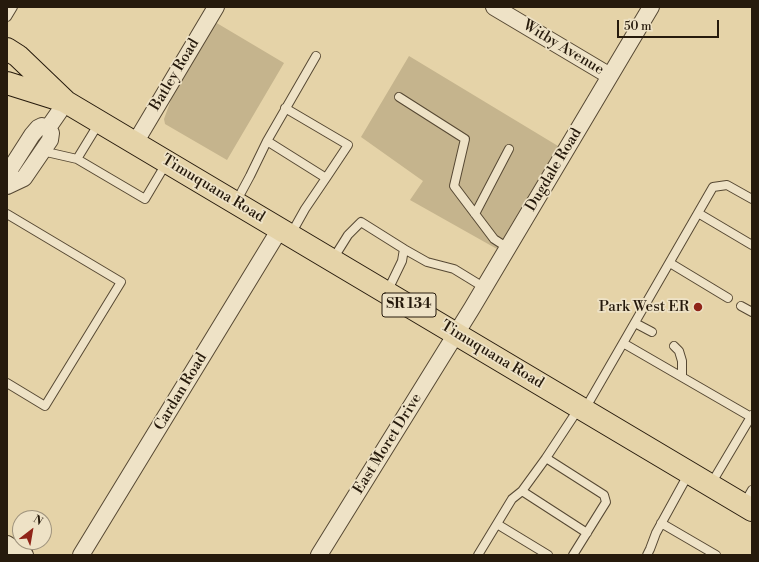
<!DOCTYPE html>
<style>
body{margin:0}
#map{position:relative;width:759px;height:562px;overflow:hidden;background:#e5d3a8;font-family:"Libre Bodoni",serif}
canvas{display:block}
.frame{position:absolute;inset:0;border:8px solid #261a0c;pointer-events:none}
.north{position:absolute;left:12px;top:510px;width:40px;height:40px;box-sizing:border-box;background:#eee2c6;border:1px solid #9e927c;border-radius:50%;rotate:31deg;font-size:11px;font-weight:700;line-height:16px;text-align:center;color:#261a0c}
.north::after{content:'';display:block;margin:auto;width:14px;height:18px;background:#8f2418;clip-path:polygon(50% 0,100% 100%,50% 72%,0 100%)}
.scale{position:absolute;left:617px;top:20px;width:102px;height:18px;box-sizing:border-box;border:2px solid #261a0c;border-top:0;padding-left:5px;font-size:12px;line-height:14px;white-space:nowrap;color:#261a0c;-webkit-text-stroke:3px #eee2c6;paint-order:stroke}
</style>
<div id="map">
<canvas width="759" height="562"></canvas>
<div class="frame"></div>
<div class="north">N</div>
<div class="scale">50 m</div>
</div>
<script>
const c = document.querySelector('canvas').getContext('2d');
c.lineJoin = 'round';
function paint(path, color) { c.fillStyle = color; c.fill(path, 'evenodd'); }
const shape = rows => new Path2D(rows.map(r => 'M' + r).join(''));
function trace(path, color, width, dash) { c.strokeStyle = color; c.lineWidth = width; c.lineCap = dash ? 'butt' : 'round'; c.setLineDash(dash || []); c.stroke(path); }
function label(font, color, halo, rows, align = 'center') {
  c.font = font + ' "Libre Bodoni",serif'; c.lineWidth = 3.5; c.setLineDash([]); c.textBaseline = 'middle'; c.strokeStyle = halo; c.fillStyle = color; for (const [text, x, y, turn = 0] of rows) {
    c.save(); c.translate(x, y); c.rotate((+turn || 0) * Math.PI / 180); c.textAlign = isNaN(turn) ? turn : align; if (halo) c.strokeText(text, 0, 0); c.fillText(text, 0, 0); c.restore();
  }
}
paint(shape([
 [215,22,284,63,227,160,165,124,164,119,172,97],
 [409,56,558,146,497,249,410,200,423,181,361,137]
]), '#c5b48d');
const service = shape([
 [7,17,13,7],
 [399,97,465,139,454,186,494,239,508,248],
 [285,108,348,145,326,178],
 [99,123,77,159,145,199,167,162],
 [267,141,326,178,305,209,291,234],
 [42,151,77,159],
 [236,202,250,176,267,141,316,56],
 [698,213,752,245],
 [7,214,121,282,45,406,7,383],
 [475,214,509,149],
 [404,249,427,262,454,269,485,288],
 [333,259,348,235,361,222,404,249,402,261,387,292],
 [670,263,728,298],
 [741,306,752,312],
 [635,323,652,332],
 [623,343,751,417],
 [674,346,679,351,682,361,682,377],
 [585,409,713,187,727,185,752,199],
 [546,458,604,495,606,502,573,555],
 [711,484,752,415],
 [522,491,587,533],
 [744,504,752,490],
 [661,523,716,555],
 [497,524,548,555],
 [478,555,512,499,522,491,546,458,579,408],
 [647,555,650,549,656,533,689,473]
]);
const minor = shape([
 [494,7,610,76],
 [48,128,66,102],
 [135,143,216,7],
 [7,186,9,171,32,135,38,128,42,126,48,128,51,133,50,140,24,178,7,186],
 [7,544,25,555],
 [81,555,280,229],
 [319,555,472,308,651,7]
]);
const primary = shape([
 [7,49,18,56,66,102,752,510],
 [7,83,61,100]
]);
trace(service, '#564833', 10);
trace(minor, '#564833', 18);
trace(primary, '#261a0c', 24);
trace(service, '#eee2c6', 8);
trace(minor, '#eee2c6', 16);
trace(primary, '#e5d3a8', 22);
for (const [x, y, r, color] of [
 [698,307,5,"#8f2418"]
]) { const dot = new Path2D(); dot.arc(x, y, r, 0, 2 * Math.PI); c.fillStyle = color; c.fill(dot); trace(dot, '#eee2c6', 1.5); }
for (const [x, y, w] of [
 [409,305,54]
]) { const box = new Path2D(); box.roundRect(x - w / 2, y - 12, w, 24, 3); c.fillStyle = '#eee2c6'; c.fill(box); trace(box, '#261a0c', 1); }
label('bold 14px', '#261a0c', null, [
 ["SR 134",409,305]
]);
label('15px', '#261a0c', '#eee2c6', [
 ["Witby Avenue",563,48,31],
 ["Batley Road",175,75,-59],
 ["Dugdale Road",554,170,-59],
 ["Timuquana Road",213,189,31],
 ["Timuquana Road",492,355,31],
 ["Cardan Road",181,392,-59],
 ["East Moret Drive",388,444,-58]
]);
label('15px', '#261a0c', '#eee2c6', [
 ["Park West ER",689,307]
], 'right');
</script>
